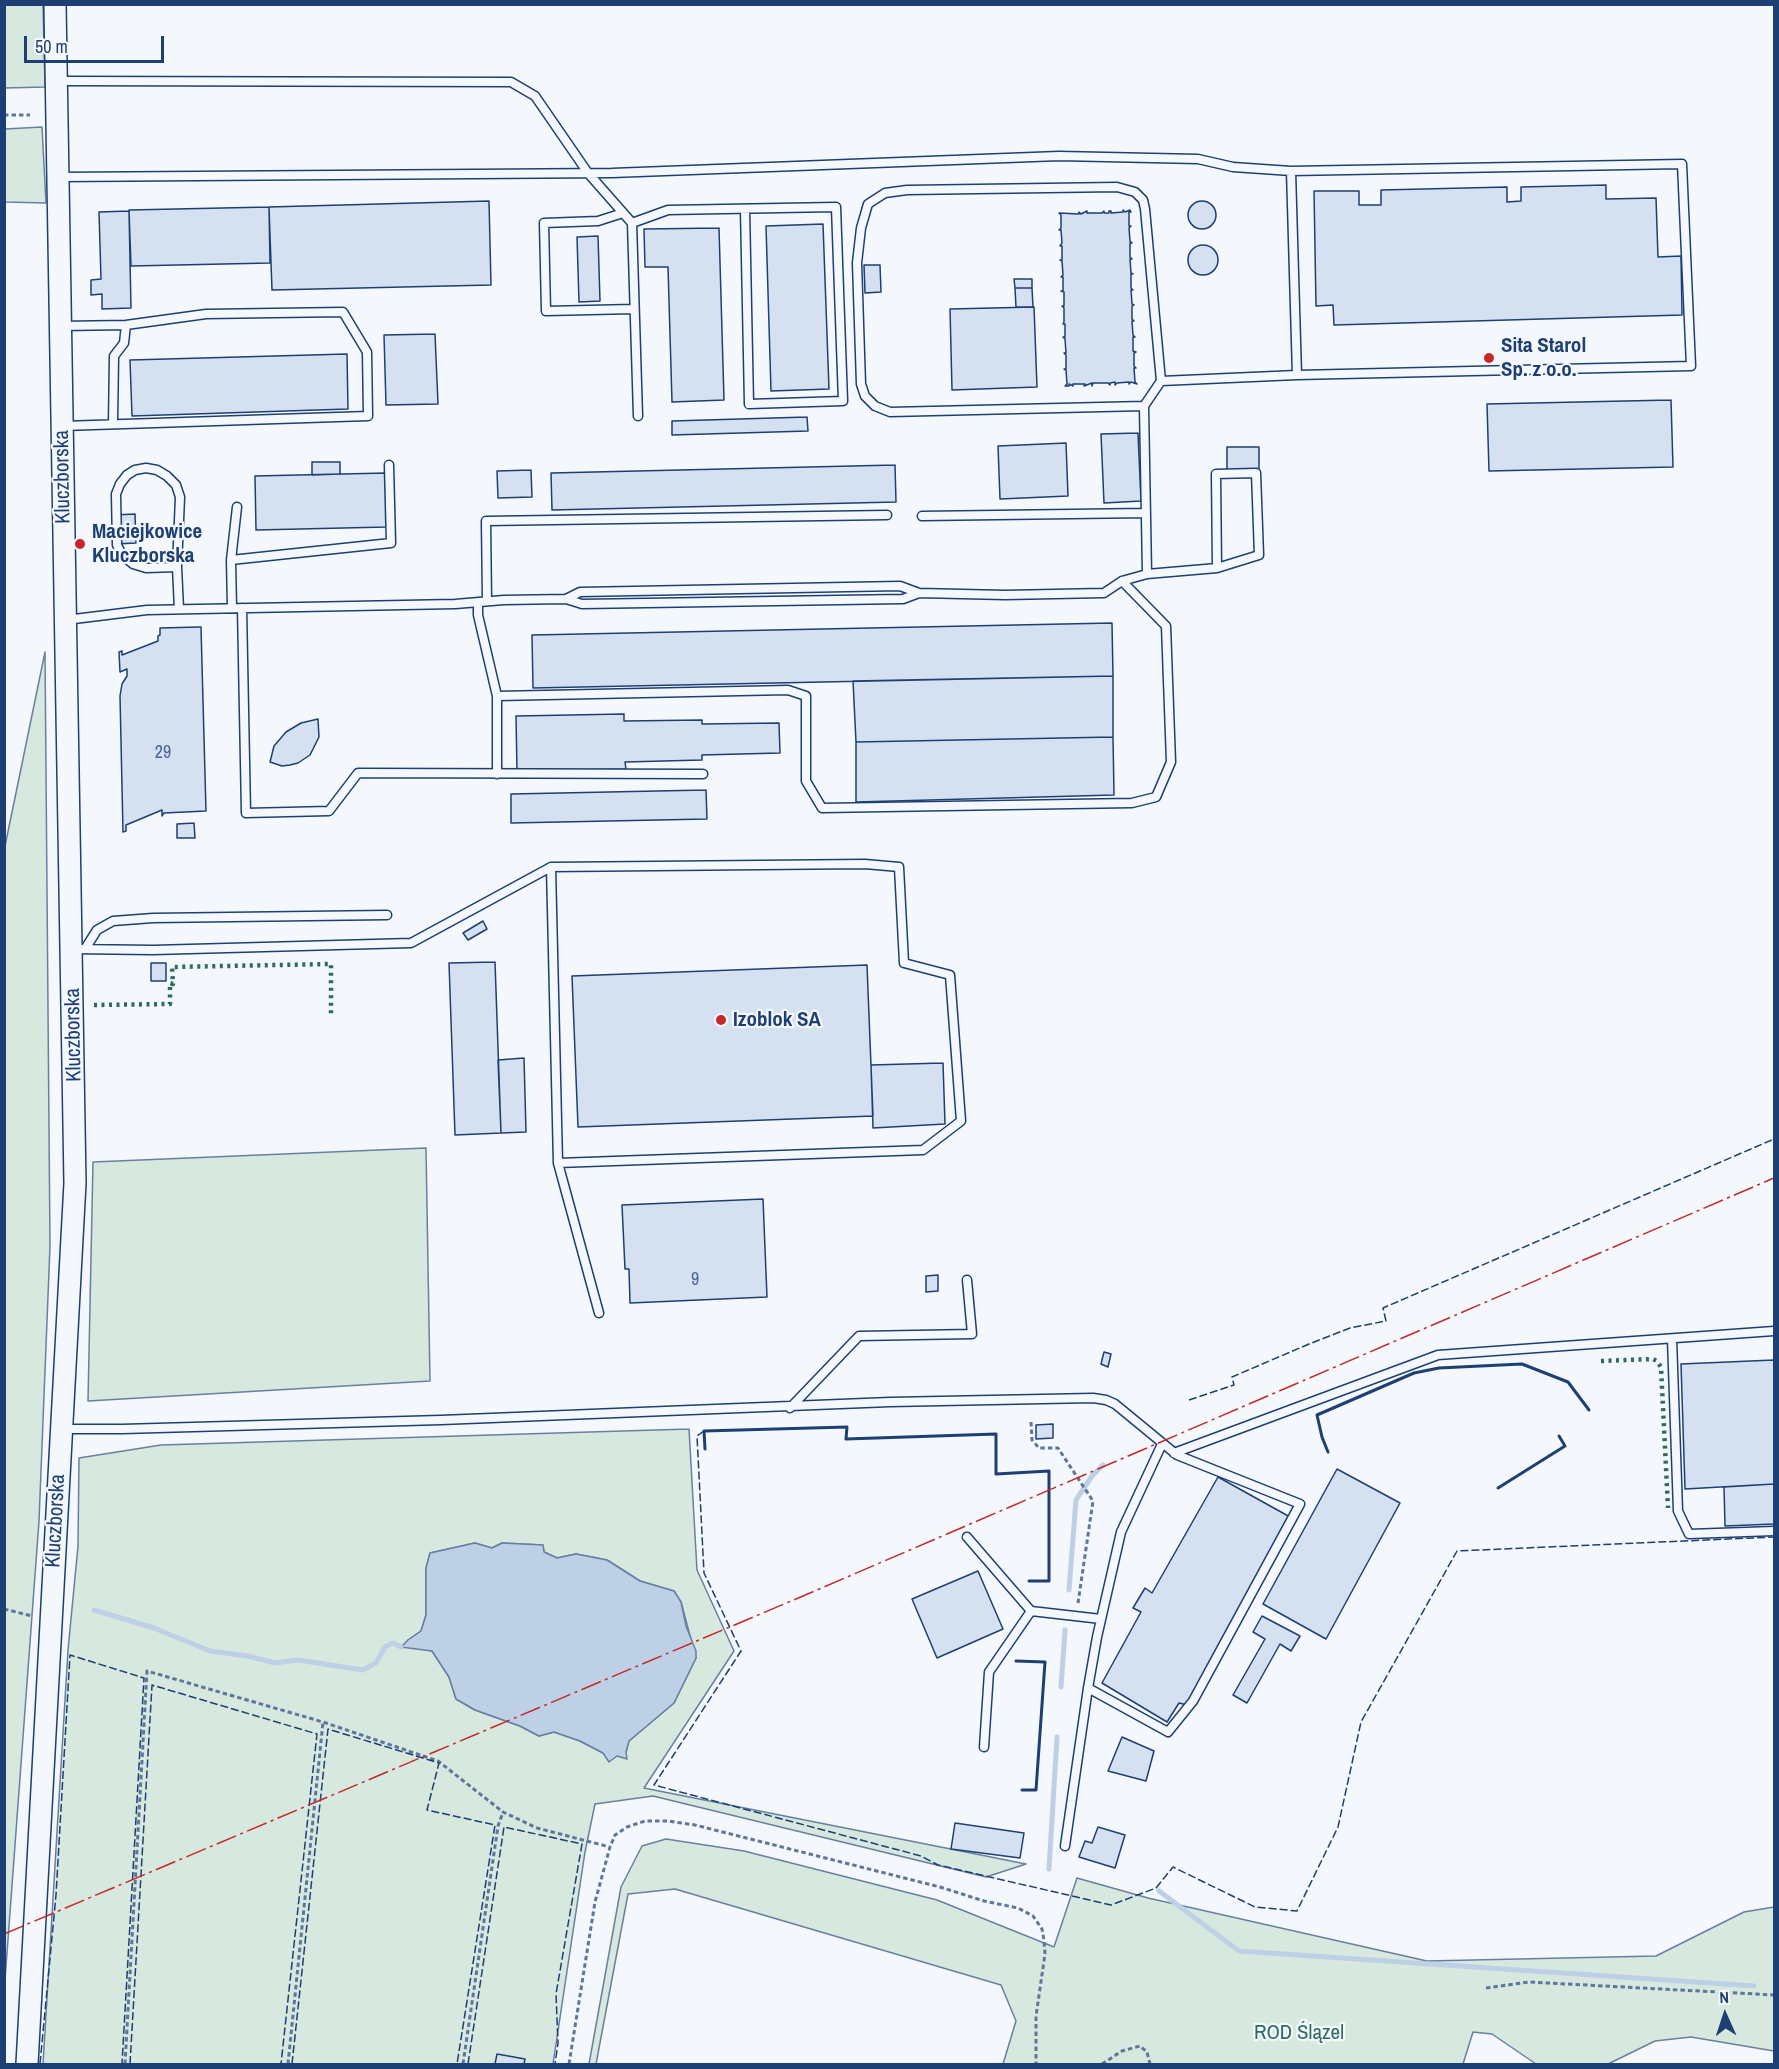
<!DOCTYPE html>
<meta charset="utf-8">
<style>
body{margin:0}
#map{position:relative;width:1779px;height:2069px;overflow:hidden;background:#f4f7fb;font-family:"Archivo Narrow",sans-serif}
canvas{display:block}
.frame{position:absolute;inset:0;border:6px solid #1d3f73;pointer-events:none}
.north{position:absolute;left:1695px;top:1985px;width:60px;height:60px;-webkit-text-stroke:4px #f4f7fb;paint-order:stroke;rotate:357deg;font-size:16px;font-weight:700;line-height:24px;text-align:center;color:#1d3f73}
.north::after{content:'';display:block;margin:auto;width:21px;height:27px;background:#1d3f73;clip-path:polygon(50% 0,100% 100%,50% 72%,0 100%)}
.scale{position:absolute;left:24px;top:36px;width:140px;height:27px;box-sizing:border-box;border:3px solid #1d3f73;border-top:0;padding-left:8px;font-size:18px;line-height:21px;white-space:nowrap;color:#1d3f73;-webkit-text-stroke:4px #f4f7fb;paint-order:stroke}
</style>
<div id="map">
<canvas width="1779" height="2069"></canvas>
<div class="frame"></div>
<div class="north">N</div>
<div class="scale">50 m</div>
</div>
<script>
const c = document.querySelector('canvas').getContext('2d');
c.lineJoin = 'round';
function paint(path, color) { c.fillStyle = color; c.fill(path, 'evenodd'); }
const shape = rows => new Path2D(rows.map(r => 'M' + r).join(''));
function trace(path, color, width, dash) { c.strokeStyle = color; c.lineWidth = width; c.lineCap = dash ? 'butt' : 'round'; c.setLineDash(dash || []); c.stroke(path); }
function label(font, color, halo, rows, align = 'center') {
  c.font = font + ' "Archivo Narrow",sans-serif'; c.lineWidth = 4.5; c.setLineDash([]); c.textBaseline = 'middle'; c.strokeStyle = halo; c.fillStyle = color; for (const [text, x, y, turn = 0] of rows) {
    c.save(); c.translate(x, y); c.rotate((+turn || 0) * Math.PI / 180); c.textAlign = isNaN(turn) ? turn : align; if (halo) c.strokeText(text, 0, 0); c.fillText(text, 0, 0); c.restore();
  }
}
const green = shape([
 [4,5,43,5,45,87,5,88,4,5],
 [42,127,46,203,5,202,5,129,42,127],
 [45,652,50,1246,39,1521,5,1980,4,851,45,652],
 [426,1148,430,1381,88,1401,93,1162,426,1148],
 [689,1429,697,1570,734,1651,644,1788,1026,1864,986,1877,653,1796,595,1804,585,1852,553,2064,43,2064,68,1650,78,1546,79,1458,161,1445,689,1429],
 [475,1543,492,1548,502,1543,543,1545,544,1552,557,1558,576,1554,607,1560,640,1581,674,1591,681,1602,696,1658,674,1703,629,1741,626,1752,617,1756,603,1753,580,1741,554,1732,539,1736,520,1726,475,1710,456,1699,449,1677,432,1651,419,1648,408,1640,421,1631,426,1615,426,1568,430,1553,475,1543],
 [666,1839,744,1851,937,1900,1054,1947,1077,1878,1148,1898,1427,1961,1656,1956,1744,1912,1774,1907,1774,2051,1691,2037,1655,2041,1608,2064,1536,2064,1492,2034,1473,2032,1463,2064,1003,2064,1016,2021,1001,1985,675,1889,628,1894,596,2064,589,2064,621,1887,642,1846,666,1839]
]);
paint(green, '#d7e8df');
trace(green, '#687fa3', 1.5);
const water = shape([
 [475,1543,492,1548,502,1543,543,1545,544,1552,557,1558,576,1554,607,1560,640,1581,674,1591,681,1602,686,1626,696,1651,696,1658,674,1703,629,1741,626,1752,627,1759,617,1756,609,1762,603,1753,580,1741,554,1732,539,1736,520,1726,475,1710,456,1699,449,1677,432,1651,401,1647,408,1640,421,1631,426,1615,426,1568,430,1553,475,1543]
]);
paint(water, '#bed0e5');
trace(water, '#687fa3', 1.5);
trace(shape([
 [1069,1590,1076,1500,1092,1476,1103,1465],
 [94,1610,154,1628,210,1651,248,1656,275,1663,298,1660,363,1670,376,1663,385,1647,393,1643,401,1647],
 [1061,1687,1065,1630],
 [1049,1869,1057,1737],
 [1159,1891,1239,1951,1754,1986]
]), '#bed0e5', 5);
const building = shape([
 [1606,185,1606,199,1656,198,1658,257,1681,256,1682,315,1334,325,1333,305,1316,306,1314,191,1359,191,1359,205,1381,205,1381,190,1507,187,1507,202,1521,201,1521,187,1606,185],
 '1188 215a14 14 0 1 1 28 0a14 14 0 1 1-28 0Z',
 [489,201,491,285,272,290,269,207,489,201],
 [269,207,270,263,131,266,129,210,269,207],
 [1123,210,1125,212,1130,210,1131,212,1129,212,1129,226,1131,226,1129,228,1130,241,1132,243,1130,243,1130,257,1132,259,1130,259,1131,273,1133,274,1131,274,1131,288,1133,290,1131,290,1132,304,1134,305,1132,306,1132,319,1134,321,1132,321,1133,335,1135,337,1133,337,1133,351,1136,352,1134,353,1134,366,1136,368,1134,368,1135,382,1137,384,1131,382,1129,384,1129,382,1117,383,1115,385,1115,382,1110,383,1110,385,1108,383,1093,383,1092,386,1092,383,1084,386,1085,384,1073,384,1073,386,1069,384,1069,386,1065,386,1067,384,1066,370,1064,369,1066,369,1066,355,1064,353,1066,353,1065,339,1063,337,1065,337,1065,324,1063,324,1064,322,1064,308,1062,306,1064,306,1064,292,1061,291,1063,291,1063,277,1061,277,1063,275,1062,261,1060,260,1062,260,1062,246,1060,246,1062,243,1061,230,1059,230,1061,228,1061,215,1059,213,1079,214,1079,212,1081,214,1087,211,1087,213,1102,213,1104,211,1104,213,1109,213,1109,211,1111,211,1111,213,1123,212,1123,210],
 [129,211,131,308,102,309,102,294,91,295,91,280,101,279,99,212,129,211],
 [823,224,829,389,771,391,766,226,823,224],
 [719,228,724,400,672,402,668,267,645,267,644,229,719,228],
 [598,236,600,301,579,302,577,237,598,236],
 '1188 260a15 15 0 1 1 30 0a15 15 0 1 1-30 0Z',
 [864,265,880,265,881,292,865,293,864,265],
 [1014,279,1032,279,1032,288,1015,288,1014,279],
 [1015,288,1032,288,1033,307,1016,307,1015,288],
 [1034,307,1037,387,952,390,950,309,1034,307],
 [435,334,438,404,386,405,384,335,435,334],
 [347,354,348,409,132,416,130,360,347,354],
 [1671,400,1673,467,1489,471,1487,404,1671,400],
 [807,417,808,431,672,435,672,421,807,417],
 [1138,433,1141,501,1104,503,1101,434,1138,433],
 [1066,443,1068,496,1000,499,998,446,1066,443],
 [1227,447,1259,447,1259,469,1227,470,1227,447],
 [312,462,340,462,340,474,312,475,312,462],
 [895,465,896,502,552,510,551,473,895,465],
 [531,470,532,497,498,498,497,471,531,470],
 [386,473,387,527,256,530,255,476,386,473],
 [135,514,136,543,115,544,114,515,135,514],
 [1112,623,1113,676,533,688,532,635,1112,623],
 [199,627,201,627,206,811,164,813,162,816,162,810,126,825,126,831,123,832,120,696,122,684,127,676,127,669,120,672,119,652,122,651,122,655,158,641,158,636,160,635,160,628,199,627],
 [1113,676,1113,737,856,742,853,681,1113,676],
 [624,714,624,721,702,720,702,724,779,723,780,753,702,755,702,760,625,762,626,769,517,771,516,716,624,714],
 [318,719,319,737,310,755,298,763,290,765,282,766,270,762,274,746,286,732,301,723,318,719],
 [1113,737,1114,795,856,802,856,742,1113,737],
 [706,790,707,819,511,823,511,794,706,790],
 [194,823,195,838,177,838,177,824,194,823],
 [483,921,487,929,468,940,463,933,483,921],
 [495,962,501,1133,455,1135,449,963,495,962],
 [151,963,166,963,166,981,151,981,151,963],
 [867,965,873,1116,578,1127,572,976,867,965],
 [524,1058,526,1132,501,1133,498,1060,524,1058],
 [943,1063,945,1124,873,1128,871,1065,943,1063],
 [763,1199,767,1297,630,1303,629,1269,625,1269,622,1205,763,1199],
 [938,1275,938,1291,926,1292,926,1276,938,1275],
 [1104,1352,1111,1354,1108,1367,1101,1364,1104,1352],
 [1774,1360,1774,1484,1685,1489,1681,1364,1774,1360],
 [1053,1424,1053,1438,1036,1439,1036,1425,1053,1424],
 [1337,1469,1400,1503,1326,1639,1263,1604,1337,1469],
 [1218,1477,1290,1517,1187,1705,1179,1703,1167,1722,1102,1683,1141,1612,1133,1608,1145,1588,1152,1593,1218,1477],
 [1774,1484,1774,1524,1725,1526,1724,1487,1774,1484],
 [978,1571,1003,1629,937,1658,912,1599,978,1571],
 [1262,1616,1300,1636,1291,1651,1280,1644,1247,1703,1233,1695,1265,1639,1253,1632,1262,1616],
 [1122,1737,1154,1751,1146,1781,1108,1771,1122,1737],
 [955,1823,1024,1833,1020,1858,951,1849,955,1823],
 [1098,1827,1125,1835,1115,1868,1079,1857,1085,1841,1092,1843,1098,1827],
 [497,2054,525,2059,524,2064,495,2064,497,2054]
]);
paint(building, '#d5e0f0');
trace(building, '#1d3f73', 1.5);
const service = shape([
 [57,81,511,82,535,96,588,173,632,223,638,416],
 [1291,171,1682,164,1691,366,1297,375],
 [59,177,612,173,1059,156,1198,159,1233,167,1291,171,1297,375,1161,381],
 [623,213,598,221,544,223,546,311,634,309],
 [632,223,668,210,836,207,843,401,749,404,745,209],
 [61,326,126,325,206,314,343,312,367,352,368,416,63,426],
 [113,424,114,356,124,343,126,325],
 [237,507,231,560,391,543,389,465],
 [922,516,1146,513],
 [231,560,232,608],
 [177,567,146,568,133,564,122,555,117,545,116,494,120,484,127,475,135,470,146,468,157,470,167,476,176,485,180,497,177,567,179,609],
 [1147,574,1217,568,1259,555,1256,473,1216,474,1217,568],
 [566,599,580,592,900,586,919,593],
 [487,601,486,521,887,515],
 [478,602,478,615,497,696,497,774],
 [242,608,246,813,329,811,358,773,703,774],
 [66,620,147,610,455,604,504,600,566,599,582,604,903,599,919,593,1005,595,1104,593,1122,581,1147,574,1144,406,1161,381,1145,209,1143,200,1135,192,1117,187,907,190,885,193,868,204,861,228,857,263,861,384,865,396,875,406,890,412,1144,406],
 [497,696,788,690,806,696,806,781,822,808,1132,803,1156,797,1171,762,1166,626,1122,581],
 [551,867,558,1163,599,1313],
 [73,949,153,950,411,943,551,867,865,864,899,867,904,963,950,975,961,1121,923,1150,558,1163],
 [85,949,97,930,113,921,153,918,387,915],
 [1672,1339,1678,1511,1689,1534,1774,1531],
 [790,1408,859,1336,972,1334,967,1280],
 [62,1429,122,1429,441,1420,890,1402,1093,1398,1106,1400,1115,1404,1177,1455,1300,1504,1193,1701,1168,1732,1088,1688],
 [1174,1453,1438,1355,1774,1331],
 [967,1537,1031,1611,1101,1619],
 [984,1747,989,1672,1031,1611],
 [1065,1846,1088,1688,1097,1637,1121,1532,1162,1444]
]);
const tertiary = shape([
 [27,2064,75,1183,55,4]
]);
trace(service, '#1d3f73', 11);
trace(tertiary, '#1d3f73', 24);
trace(shape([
 [4,115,30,115],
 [1031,1422,1032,1440,1039,1448,1058,1448,1093,1501,1078,1603],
 [4,1609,32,1616],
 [1486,1988,1529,1982,1774,1995],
 [125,2064,147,1671,323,1722,438,1761,503,1812,537,1828,610,1847],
 [288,2064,323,1722],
 [463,2064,498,1826,503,1812],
 [569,2064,595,1902,610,1847,615,1835,627,1827,645,1821,668,1821,695,1825,940,1887,984,1901,1018,1908,1033,1916,1042,1929,1044,1940,1045,1954,1036,2016,1036,2064],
 [1102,2064,1122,2051,1140,2046,1147,2052,1150,2064]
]), '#5e769c', 3, [4.5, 3]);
trace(service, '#f4f7fb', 8);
trace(tertiary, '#f4f7fb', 21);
trace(shape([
 [94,1005,170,1004,170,983,173,984,172,967,331,964,331,1017],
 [1601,1361,1653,1359,1657,1361,1661,1367,1668,1508]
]), '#2c6c60', 4.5, [3, 4.5]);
trace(shape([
 [1189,1400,1234,1385,1232,1377,1309,1344,1350,1328,1386,1321,1383,1308,1774,1139],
 [704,1431,697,1436,704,1573,741,1651,654,1785,921,1856,938,1865,1111,1905,1156,1888,1173,1867,1255,1907,1297,1911,1338,1827,1361,1722,1457,1551,1774,1537],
 [40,2064,56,1895,70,1655,144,1678,122,2064],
 [130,2064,152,1685,317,1734,281,2064],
 [292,2064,328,1729,439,1763,427,1810,495,1825,457,2064],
 [468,2064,504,1827,582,1844,556,1994,558,2043,555,2064]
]), '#1d3f73', 1.5, [8, 3]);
trace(shape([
 [705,1449,704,1431,847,1427,846,1439,996,1434,996,1474,1049,1471,1049,1581,1029,1581],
 [1328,1452,1322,1437,1317,1415,1414,1373,1439,1368,1522,1364,1568,1382,1589,1410],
 [1498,1488,1565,1446,1559,1436],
 [1016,1661,1045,1662,1036,1790,1022,1790]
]), '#1d3f73', 3);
trace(shape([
 [4,1934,803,1596,1774,1178]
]), '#c62828', 1.5, [21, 4.5, 3, 4.5]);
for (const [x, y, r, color] of [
 [1489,358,6,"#c62828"],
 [80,544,6,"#c62828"],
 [721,1020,6,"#c62828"]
]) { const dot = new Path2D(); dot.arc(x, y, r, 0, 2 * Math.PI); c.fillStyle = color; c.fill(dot); trace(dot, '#f4f7fb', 2); }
label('18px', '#4b6792', null, [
 ["29",163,753],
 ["9",695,1280]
]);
label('bold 21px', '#1d3f73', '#f4f7fb', [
 ["Sita Starol",1501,346],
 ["Sp. z o.o.",1501,370],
 ["Maciejkowice",92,532],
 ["Kluczborska",92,556],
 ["Izoblok SA",733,1020]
], 'left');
label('21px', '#1d3f73', '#f4f7fb', [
 ["Kluczborska",63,477,-91],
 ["Kluczborska",74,1035,-91],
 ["Kluczborska",56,1521,-87]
]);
label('21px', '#2c6c60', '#f4f7fb', [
 ["ROD Ślązel",1299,2033]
]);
</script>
